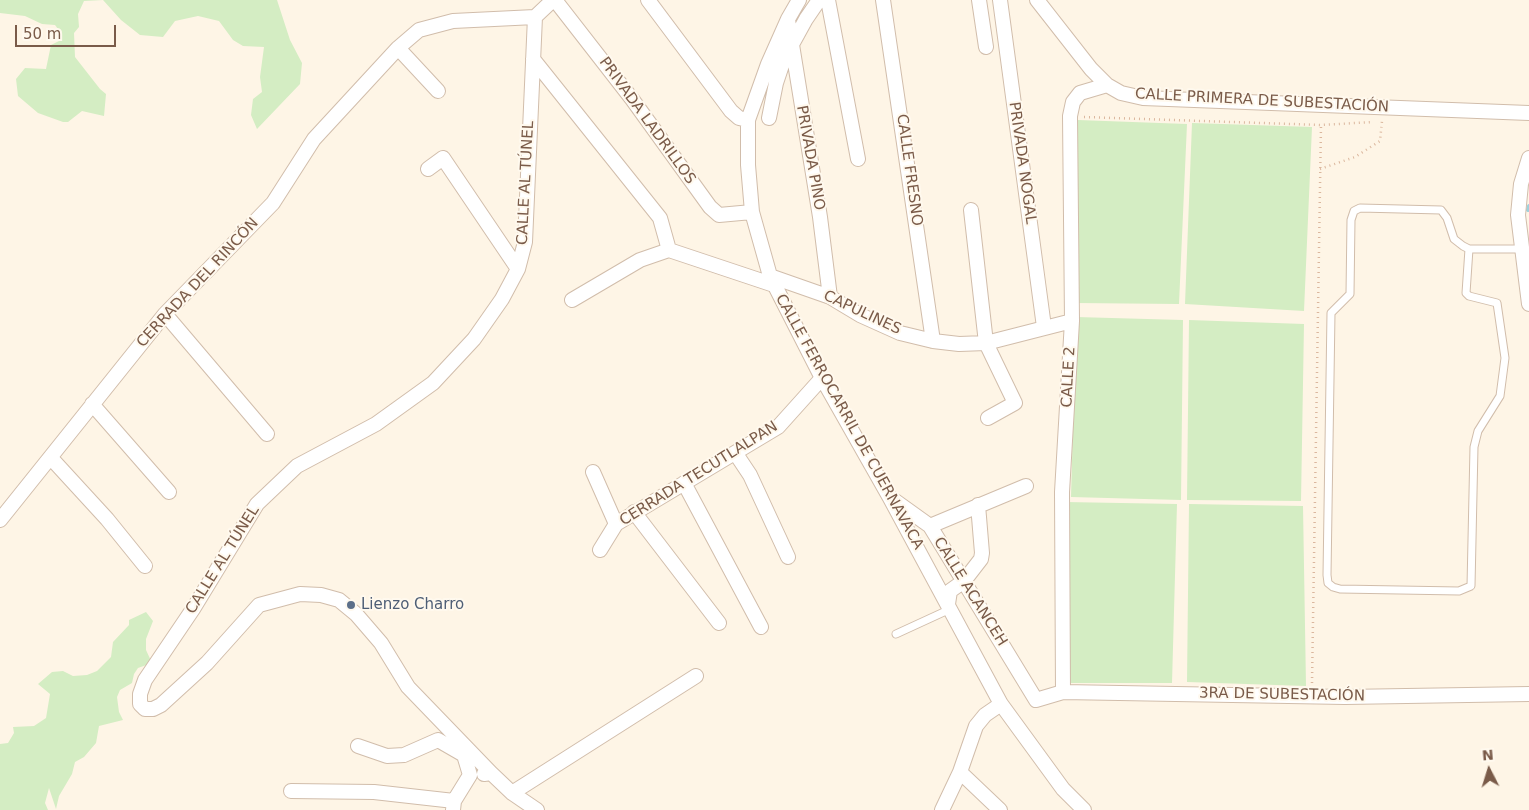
<!DOCTYPE html>
<meta charset="utf-8">
<style>
body{margin:0}
#map{position:relative;width:1529px;height:810px;overflow:hidden;background:#fef5e6;font-family:"DejaVu Sans",sans-serif}
canvas{display:block}
.north{position:absolute;left:1464px;top:745px;width:50px;height:50px;-webkit-text-stroke:4px #fff9ee;paint-order:stroke;rotate:355deg;font-size:14px;font-weight:700;line-height:20px;text-align:center;color:#7a5b49}
.north::after{content:'';display:block;margin:auto;width:18px;height:22px;background:#7a5b49;clip-path:polygon(50% 0,100% 100%,50% 72%,0 100%)}
.scale{position:absolute;left:15px;top:25px;width:101px;height:22px;box-sizing:border-box;border:2px solid #7a5b49;border-top:0;padding-left:6px;font-size:15px;line-height:18px;white-space:nowrap;color:#7a5b49;-webkit-text-stroke:4px #fff9ee;paint-order:stroke}
</style>
<div id="map">
<canvas width="1529" height="810"></canvas>
<div class="north">N</div>
<div class="scale">50 m</div>
</div>
<script>
const c = document.querySelector('canvas').getContext('2d');
c.lineJoin = 'round';
function paint(path, color) { c.fillStyle = color; c.fill(path, 'evenodd'); }
const shape = rows => new Path2D(rows.map(r => 'M' + r).join(''));
function trace(path, color, width, dash) { c.strokeStyle = color; c.lineWidth = width; c.lineCap = dash ? 'butt' : 'round'; c.setLineDash(dash || []); c.stroke(path); }
function label(font, color, halo, rows, align = 'center') {
  c.font = font + ' "DejaVu Sans",sans-serif'; c.lineWidth = 4; c.setLineDash([]); c.textBaseline = 'middle'; c.strokeStyle = halo; c.fillStyle = color; for (const [text, x, y, turn = 0] of rows) {
    c.save(); c.translate(x, y); c.rotate((+turn || 0) * Math.PI / 180); c.textAlign = isNaN(turn) ? turn : align; if (halo) c.strokeText(text, 0, 0); c.fillText(text, 0, 0); c.restore();
  }
}
paint(shape([
 [0,0,277,0,290,40,302,63,300,84,257,129,251,115,253,99,262,92,260,77,264,47,243,46,233,40,219,21,198,16,175,21,163,37,140,35,121,20,103,0,84,1,78,14,79,27,74,33,75,57,100,89,106,94,104,116,82,111,68,122,63,122,38,113,18,96,16,79,25,68,46,69,51,45,59,41,50,38,58,29,55,25,42,24,25,16,0,13],
 [1078,120,1187,124,1179,304,1075,303],
 [1192,123,1312,127,1304,311,1185,304],
 [1076,317,1183,320,1181,500,1071,497],
 [1189,320,1304,324,1301,501,1187,500],
 [1065,502,1177,504,1172,683,1065,683],
 [1189,504,1303,506,1306,686,1187,682],
 [146,612,153,621,146,639,146,650,152,663,138,668,134,674,132,683,120,690,117,697,119,712,123,720,99,726,96,743,84,757,75,762,72,774,59,796,56,809,49,788,45,803,48,810,0,810,0,744,8,743,14,733,13,727,34,726,46,718,50,694,38,684,52,672,63,671,73,676,87,675,97,671,111,657,113,642,129,625,129,620]
]), '#d4edc3');
trace(shape([
 [1528,210,1529,206]
]), '#9ed1dc', 4);
const service = shape([
 [1469,249,1466,293,1469,296,1497,303,1505,358,1500,396,1478,431,1474,447,1471,586,1459,591,1340,589,1333,587,1328,583,1327,575,1331,313,1350,294,1351,220,1354,211,1360,208,1441,210,1447,218,1454,239,1463,246,1469,249,1521,249],
 [896,634,946,611,948,604]
]);
const minor = shape([
 [555,0,632,99,710,207,719,215,752,212],
 [648,0,731,111,739,118,748,120],
 [799,0,788,19,768,64,748,120,748,165,752,212,770,276,822,378,890,498,1001,704,1063,789,1084,810],
 [828,0,858,159],
 [883,0,933,341],
 [979,0,986,47],
 [1000,0,1044,327],
 [1037,0,1091,69,1107,85,1121,93,1143,98,1529,113],
 [788,20,820,217,830,297],
 [398,48,438,91],
 [533,59,660,218,669,250],
 [769,118,776,83,784,59,806,19,819,0],
 [1529,158,1521,184,1518,215,1529,304],
 [428,169,443,158,518,269],
 [971,210,986,343,1015,403,988,418],
 [770,276,830,297,860,315,900,333,933,341,959,344,986,343,1072,321],
 [572,300,640,260,669,250,774,285],
 [165,314,267,434],
 [92,404,169,492],
 [736,454,750,475,788,557],
 [51,458,107,519,145,566],
 [593,472,616,524],
 [684,483,761,627],
 [891,498,930,526,1036,700,1063,692,1345,697,1529,694],
 [634,512,719,623],
 [0,520,165,314,273,203,314,139,398,48,419,30,453,21,535,17,553,0],
 [930,526,1026,486],
 [600,550,616,524,778,427,822,378],
 [948,604,950,591,964,581,981,559,982,553,978,505],
 [1063,692,1062,492,1072,321,1070,116,1073,102,1080,93,1107,85],
 [358,746,387,756,404,755,438,740,464,755,470,775],
 [960,772,1000,810],
 [491,773,408,687,381,643,356,614,339,600,321,595,300,594,259,605,207,663,161,705,153,709,145,709,140,704,140,694,145,680,193,609,257,504,297,466,376,424,433,383,474,339,502,299,518,269,525,242,535,17],
 [484,774,491,773,512,793,537,810],
 [291,791,374,792,454,801],
 [512,793,696,676],
 [453,810,454,801,470,775],
 [942,810,960,772,976,726,985,715,1001,704]
]);
trace(service, '#d1bdab', 9);
trace(minor, '#d1bdab', 16);
trace(shape([
 [1084,117,1321,125,1373,122],
 [1320,169,1355,157,1380,141,1382,121],
 [1312,683,1321,125]
]), '#dbb79e', 2.5, [1, 4]);
trace(service, '#fff', 7);
trace(minor, '#fff', 14);
for (const [x, y, r, color] of [
 [351,605,5,"#5c6f8a"]
]) { const dot = new Path2D(); dot.arc(x, y, r, 0, 2 * Math.PI); c.fillStyle = color; c.fill(dot); trace(dot, '#fff9ee', 2); }
label('15px', '#7a5b49', '#fff9ee', [
 ["CALLE PRIMERA DE SUBESTACIÓN",1262,101,3],
 ["PRIVADA LADRILLOS",647,121,54],
 ["PRIVADA PINO",810,158,80],
 ["PRIVADA NOGAL",1022,163,82],
 ["CALLE FRESNO",909,170,82],
 ["CALLE AL TÚNEL",526,183,-87],
 ["CERRADA DEL RINCÓN",198,283,-47],
 ["CAPULINES",862,313,25],
 ["CALLE 2",1069,377,-87],
 ["CALLE FERROCARRIL DE CUERNAVACA",849,422,61],
 ["CERRADA TECUTLALPAN",699,474,-32],
 ["CALLE AL TÚNEL",223,560,-58],
 ["CALLE ACANCEH",970,592,58],
 ["3RA DE SUBESTACIÓN",1282,695,1]
]);
label('15px', '#4e5e75', '#fff9ee', [
 ["Lienzo Charro",361,605]
], 'left');
</script>
